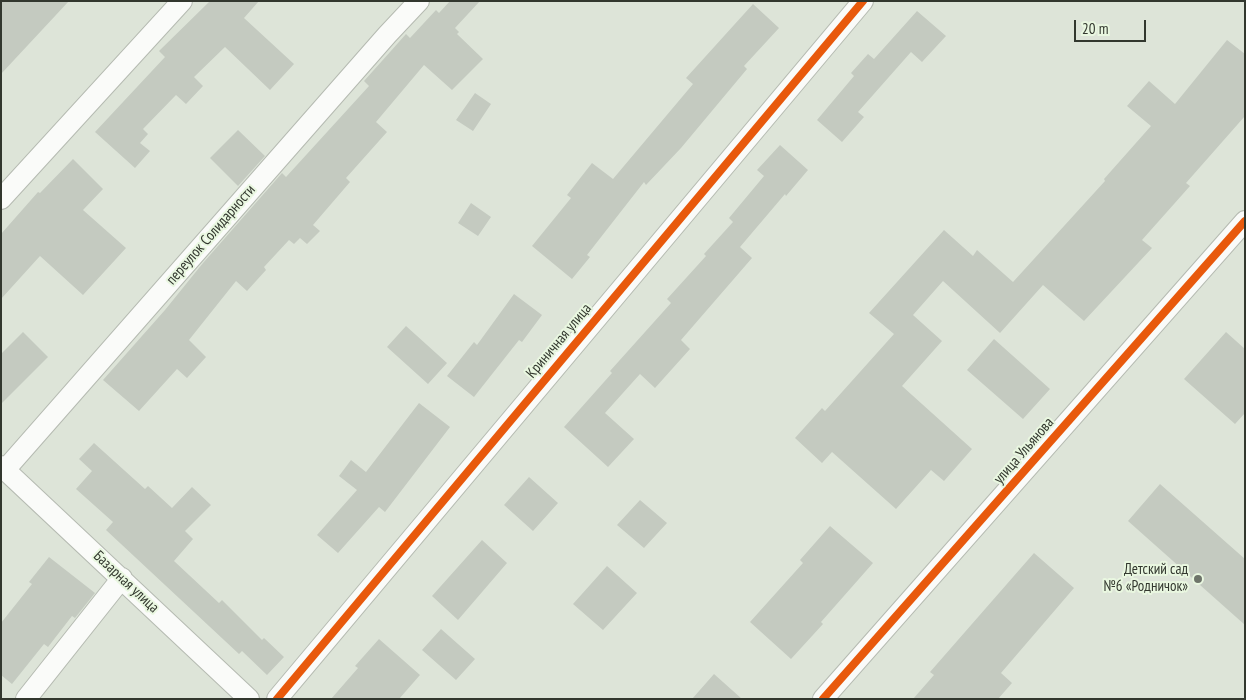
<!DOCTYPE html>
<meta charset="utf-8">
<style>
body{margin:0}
#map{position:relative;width:1246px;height:700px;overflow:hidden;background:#dde4d8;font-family:"PT Sans Narrow",sans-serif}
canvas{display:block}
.frame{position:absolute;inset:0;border:2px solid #32372e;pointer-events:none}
.scale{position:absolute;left:1074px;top:20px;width:72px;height:22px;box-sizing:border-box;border:2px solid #32372e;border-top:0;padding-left:6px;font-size:15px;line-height:18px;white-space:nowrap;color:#32372e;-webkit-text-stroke:4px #e9f7e0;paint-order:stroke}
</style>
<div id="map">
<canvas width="1246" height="700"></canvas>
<div class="frame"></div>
<div class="scale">20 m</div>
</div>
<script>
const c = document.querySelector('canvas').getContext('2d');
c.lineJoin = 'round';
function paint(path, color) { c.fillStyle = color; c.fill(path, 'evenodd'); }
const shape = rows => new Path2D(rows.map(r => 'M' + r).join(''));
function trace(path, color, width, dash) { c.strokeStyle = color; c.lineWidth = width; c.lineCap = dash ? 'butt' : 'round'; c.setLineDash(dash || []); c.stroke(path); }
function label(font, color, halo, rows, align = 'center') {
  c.font = font + ' "PT Sans Narrow",sans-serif'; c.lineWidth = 4; c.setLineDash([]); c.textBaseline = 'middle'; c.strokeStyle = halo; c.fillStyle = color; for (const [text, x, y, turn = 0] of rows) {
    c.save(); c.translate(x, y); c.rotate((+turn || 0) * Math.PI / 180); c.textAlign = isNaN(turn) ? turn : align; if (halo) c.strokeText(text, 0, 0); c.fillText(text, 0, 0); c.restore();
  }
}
paint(shape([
 [1,1,69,1,1,74],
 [210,1,259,1,244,18,294,64,270,90,225,47,194,77,203,86,186,104,176,95,143,129,148,134,140,143,150,151,135,168,95,132,165,57,159,51],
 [450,1,480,1,455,28,459,32,457,34,483,59,452,90,424,65,376,122,387,132,346,178,350,182,313,225,320,231,307,244,300,238,294,244,289,240,264,267,266,270,247,291,236,281,189,340,206,357,187,378,177,369,139,411,103,380,165,310,203,263,282,173,286,177,369,86,364,81,390,52,406,34,410,38,436,10,439,13],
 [753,4,779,28,744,66,747,69,681,148,646,185,644,182,587,255,590,257,572,279,532,246,571,198,567,195,592,163,613,179,693,84,686,78],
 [917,11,946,36,922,62,911,52,858,112,864,117,842,142,817,120,854,76,851,73,868,54,874,59],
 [1227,40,1245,54,1245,116,1186,183,1190,186,1142,240,1152,248,1084,321,1043,285,1000,333,943,281,913,315,942,341,902,386,972,449,944,481,931,470,896,509,832,452,822,463,795,438,822,408,825,411,894,334,869,313,944,230,973,256,977,250,1013,282,1105,181,1104,179,1151,126,1127,106,1149,81,1175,104],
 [475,93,491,104,473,131,456,120],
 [238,130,265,156,238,186,210,158],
 [780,145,808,170,786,196,785,194,740,247,752,258,681,340,690,349,655,388,640,374,605,413,634,439,608,467,564,427,612,373,610,371,671,303,667,299,706,256,704,254,733,222,729,218,764,176,757,170],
 [73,159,103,189,83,210,126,248,83,295,40,256,1,299,1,234,38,192,40,193],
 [471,203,491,217,478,236,458,223],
 [514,294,542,315,522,342,519,340,474,397,447,376,474,342,477,345],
 [406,326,447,363,428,384,387,347],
 [23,332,48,357,1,404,1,354],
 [1226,332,1245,349,1245,413,1235,424,1184,379],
 [994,339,1050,389,1023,419,967,370],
 [419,403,450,427,385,512,379,507,338,553,317,535,357,490,339,476,351,460,366,472],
 [94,443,145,489,148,486,172,508,192,487,211,505,185,531,193,539,174,561,219,603,222,600,262,640,264,638,284,657,267,675,242,651,239,654,106,530,113,522,76,489,92,471,79,459],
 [529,477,558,503,533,531,504,505],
 [1160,484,1245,559,1245,625,1128,521],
 [640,500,667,523,644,548,617,525],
 [830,526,873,563,821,622,823,624,791,659,750,622,803,563,800,560],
 [482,540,507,563,458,620,432,596],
 [1034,553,1074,588,1001,673,1012,683,998,699,913,699,934,675,930,672],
 [49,557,95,593,75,618,72,616,48,647,44,644,12,684,1,675,1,623,32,584,29,582],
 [607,566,637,593,603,630,573,604],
 [441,629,475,659,456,680,422,650],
 [379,639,420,675,399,699,331,699,358,668,355,666],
 [714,674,742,699,692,699]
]), '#c4cac0');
const street = shape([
 [1,199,182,1],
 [1,466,249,699],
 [5,470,387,35,419,1],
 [26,699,122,578],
 [277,699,863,1],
 [823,699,1245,221]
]);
trace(street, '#b5bab1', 22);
trace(street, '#fafbf9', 20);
trace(shape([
 [277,699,863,1],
 [823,699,1245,221]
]), '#e8590c', 8);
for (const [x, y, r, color] of [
 [1198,579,5,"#6e746a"]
]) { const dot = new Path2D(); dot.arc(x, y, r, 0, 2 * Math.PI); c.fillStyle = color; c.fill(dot); trace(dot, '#e9f7e0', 2); }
label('15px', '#32372e', '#e9f7e0', [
 ["переулок Солидарности",211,235,-49],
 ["Криничная улица",559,341,-50],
 ["улица Ульянова",1024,451,-49],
 ["Базарная улица",126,582,43]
]);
label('15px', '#32372e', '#e9f7e0', [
 ["Детский сад",1188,570],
 ["№6 «Родничок»",1188,587]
], 'right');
</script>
